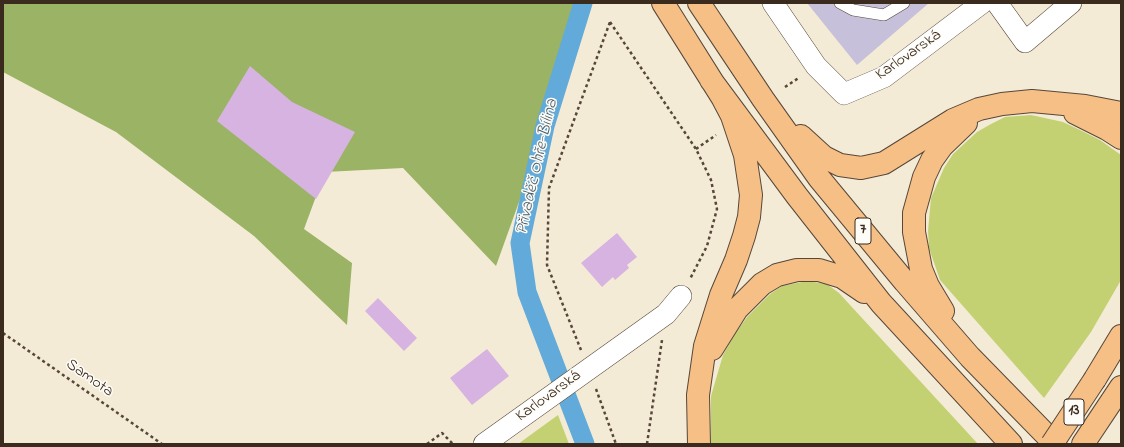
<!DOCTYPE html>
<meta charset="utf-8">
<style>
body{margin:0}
#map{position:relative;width:1124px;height:447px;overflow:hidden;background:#f4ebd6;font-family:"Indie Flower",sans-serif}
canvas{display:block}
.frame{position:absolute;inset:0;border:4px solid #3b2a1e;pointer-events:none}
</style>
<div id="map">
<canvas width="1124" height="447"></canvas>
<div class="frame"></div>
</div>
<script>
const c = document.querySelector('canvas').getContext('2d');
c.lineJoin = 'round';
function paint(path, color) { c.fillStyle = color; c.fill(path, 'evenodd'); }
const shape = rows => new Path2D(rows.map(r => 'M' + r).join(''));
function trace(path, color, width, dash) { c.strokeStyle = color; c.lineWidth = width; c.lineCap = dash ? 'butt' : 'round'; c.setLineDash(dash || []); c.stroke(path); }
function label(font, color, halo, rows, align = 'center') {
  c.font = font + ' "Indie Flower",sans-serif'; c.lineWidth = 3; c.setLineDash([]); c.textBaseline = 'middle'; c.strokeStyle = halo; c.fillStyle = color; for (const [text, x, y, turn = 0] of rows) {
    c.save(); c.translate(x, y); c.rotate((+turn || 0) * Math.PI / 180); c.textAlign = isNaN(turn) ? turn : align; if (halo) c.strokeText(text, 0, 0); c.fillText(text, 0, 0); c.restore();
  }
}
paint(shape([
 [807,3,929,3,857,65]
]), '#c6c0da');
paint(shape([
 [1031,115,1063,122,1080,130,1100,140,1121,155,1121,280,1091,332,1044,398,940,280,929,248,928,231,931,198,944,168,953,154,977,132,991,124,1005,117],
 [807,281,827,284,839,293,978,444,711,444,711,396,723,355,735,334,747,317,770,294,782,286],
 [558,415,569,444,518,444]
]), '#c3d173');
paint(shape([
 [3,3,586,3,547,124,496,266,403,168,325,172,304,229,352,263,347,325,254,236,116,132,3,72]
]), '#9ab365');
trace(shape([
 [583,3,545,126,520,243,527,292,585,444]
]), '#61aad9', 19);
paint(shape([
 [250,66,292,102,355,132,316,199,217,121],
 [617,233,637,257,627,265,629,268,615,280,613,277,602,287,581,263],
 [378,298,417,338,404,351,365,311],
 [487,349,509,376,472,405,450,378]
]), '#d6b3e0');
const service = shape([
 [840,3,853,10,884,15,904,3]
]);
const minor = shape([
 [773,3,816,66,844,94,884,77,982,3],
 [997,3,1025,42,1071,3],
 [484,444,666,314,681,296]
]);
const trunk = shape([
 [663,3,722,97,732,116,745,155,751,195,749,217,744,236,736,260,721,295,705,346,698,395,699,444],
 [699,3,763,99,819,178,905,282,970,357,1055,444],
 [711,80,797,196,881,303,1011,444],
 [1075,113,1107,129,1121,138],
 [801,136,824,157,840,165,861,168,884,163,953,120,979,109,1002,104,1032,101,1085,106,1121,113],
 [943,311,928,286,921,269,914,232,914,213,924,177,932,160,942,146,966,123],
 [712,349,737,309,762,284,777,275,797,270,819,270,842,277,864,292],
 [1095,379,1121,336],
 [1083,444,1121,387]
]);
trace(service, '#57473a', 12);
trace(minor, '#57473a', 22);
trace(trunk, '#57473a', 24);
trace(shape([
 [610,22,696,149,711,180,717,209,707,246,690,279],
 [785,87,800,77],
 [696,149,716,135],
 [3,333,162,444],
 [581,350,547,265,549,188,610,22],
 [596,389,616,444],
 [427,444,442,433,453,444],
 [647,444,662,340]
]), '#57473a', 2.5, [3, 3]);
trace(service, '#fff', 11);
trace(minor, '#fff', 21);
trace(trunk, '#f5bf86', 22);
const trunkBridge = shape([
 [1052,444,1095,379]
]);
trace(trunkBridge, '#57473a', 24, []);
trace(trunkBridge, '#f5bf86', 22);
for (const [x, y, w] of [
 [863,231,16],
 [1074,412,20]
]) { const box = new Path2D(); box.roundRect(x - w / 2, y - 13, w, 26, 3); c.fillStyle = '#fdfcf7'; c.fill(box); trace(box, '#3b2a1e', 1); }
label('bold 15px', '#3b2a1e', null, [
 ["7",863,231],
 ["13",1074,412]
]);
label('16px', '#3b2a1e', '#fdfcf7', [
 ["Karlovarská",909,56,-35],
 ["Samota",89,379,35],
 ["Karlovarská",549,397,-36]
]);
label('italic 17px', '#4a5d69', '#fdfcf7', [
 ["Přivaděč Ohře-Bílina",538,167,-77]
]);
</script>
